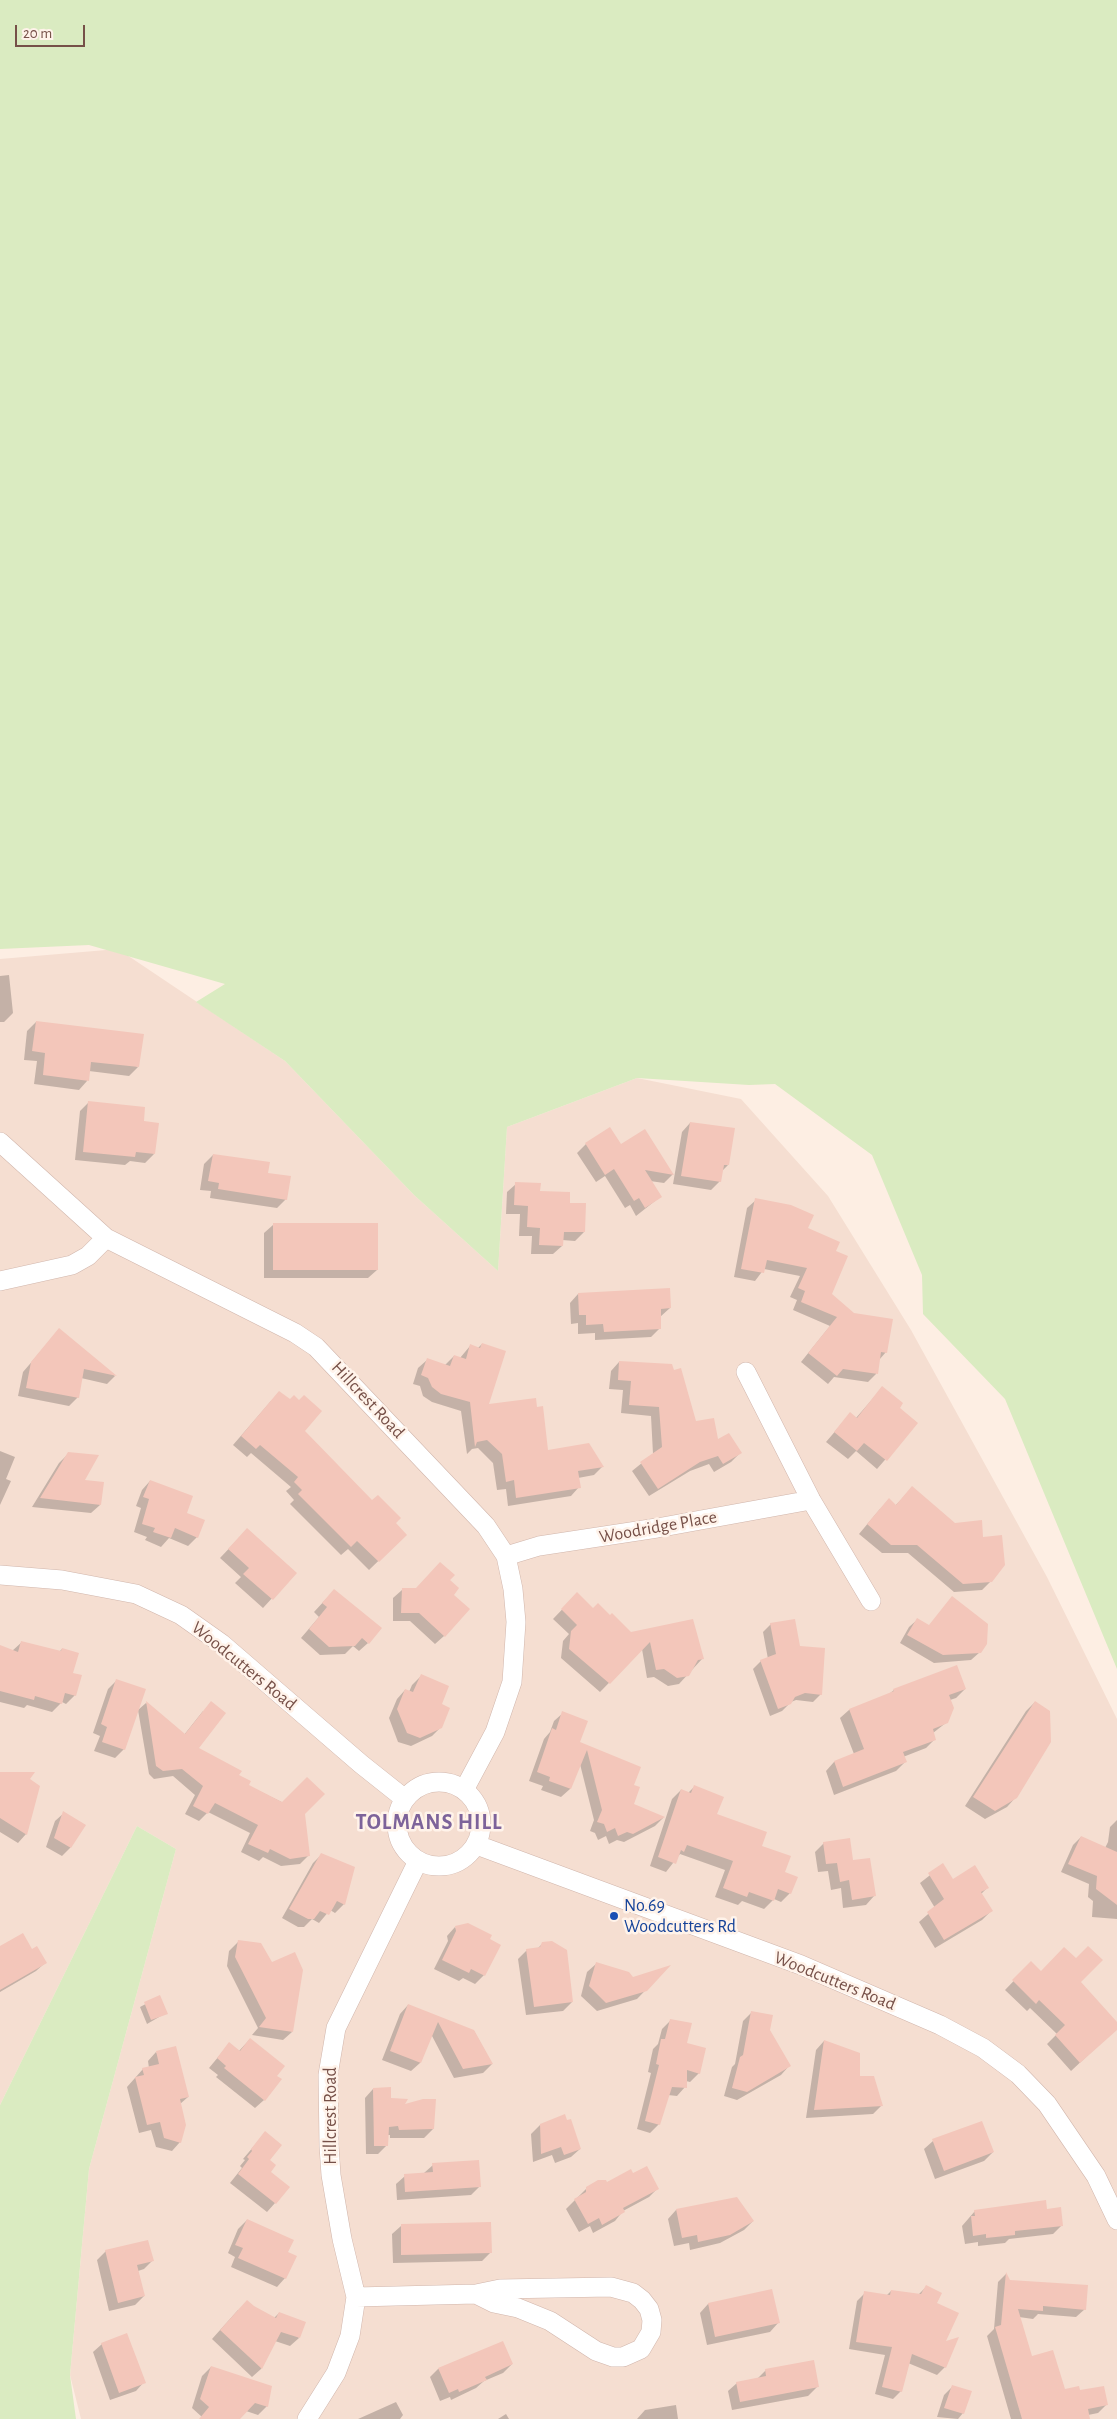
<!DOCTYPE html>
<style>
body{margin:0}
#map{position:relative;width:1117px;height:2419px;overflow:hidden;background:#fdeee3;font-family:"Alegreya Sans",sans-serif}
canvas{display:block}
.scale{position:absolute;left:15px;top:25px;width:70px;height:22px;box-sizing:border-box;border:2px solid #765048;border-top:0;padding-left:6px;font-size:15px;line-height:18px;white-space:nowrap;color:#765048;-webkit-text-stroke:4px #fff3ea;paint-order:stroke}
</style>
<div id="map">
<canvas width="1117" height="2419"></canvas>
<div class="scale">20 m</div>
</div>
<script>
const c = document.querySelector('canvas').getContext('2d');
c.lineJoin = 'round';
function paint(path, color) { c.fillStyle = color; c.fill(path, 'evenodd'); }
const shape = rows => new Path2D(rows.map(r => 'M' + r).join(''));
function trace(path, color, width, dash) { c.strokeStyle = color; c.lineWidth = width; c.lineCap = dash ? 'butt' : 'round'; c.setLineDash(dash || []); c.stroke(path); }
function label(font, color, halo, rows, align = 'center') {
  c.font = font + ' "Alegreya Sans",sans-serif'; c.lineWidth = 5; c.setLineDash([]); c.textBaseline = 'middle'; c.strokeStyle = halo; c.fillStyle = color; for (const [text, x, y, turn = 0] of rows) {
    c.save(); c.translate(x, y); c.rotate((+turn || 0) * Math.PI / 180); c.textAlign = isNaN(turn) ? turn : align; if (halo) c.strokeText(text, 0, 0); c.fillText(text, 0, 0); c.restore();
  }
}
paint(shape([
 [118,949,285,1061,414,1195,498,1271,507,1127,637,1078,741,1099,828,1196,911,1330,1047,1577,1117,1719,1117,2419,81,2419,70,2375,89,2169,176,1849,137,1826,0,2105,0,959]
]), '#f5ded1');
paint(shape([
 [0,0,1117,0,1117,1669,1005,1399,923,1314,922,1275,872,1155,775,1084,749,1085,637,1078,507,1127,498,1271,414,1195,285,1061,196,1002,225,984,89,945,0,949],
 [137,1826,176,1849,89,2169,70,2375,76,2419,0,2419,0,2105]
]), '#daebc1');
paint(shape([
 [9,975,13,1013,4,1022,0,1022,0,976],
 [36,1022,138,1067,129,1076,89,1071,87,1081,79,1090,34,1084,37,1061,24,1060,27,1031],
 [89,1102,142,1123,154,1154,145,1163,130,1161,125,1165,75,1160,80,1111],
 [690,1123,728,1165,722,1171,720,1181,711,1190,673,1184,682,1132],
 [610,1129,621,1146,673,1174,664,1183,650,1181,660,1197,636,1216,630,1205,625,1208,605,1176,596,1182,577,1153,586,1144],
 [213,1155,267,1174,286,1199,277,1208,210,1198,211,1191,200,1190,204,1164],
 [516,1184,569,1204,584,1232,575,1241,562,1240,562,1246,553,1254,531,1254,532,1236,519,1236,520,1214,506,1214,507,1192],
 [756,1200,807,1228,835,1251,830,1295,886,1352,879,1360,876,1374,868,1382,834,1377,828,1384,801,1362,830,1326,793,1310,797,1300,790,1297,800,1276,764,1269,755,1281,734,1277,747,1208],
 [273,1225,377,1270,368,1278,264,1278,264,1233],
 [578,1294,670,1308,660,1317,660,1328,651,1337,595,1340,595,1333,578,1334,578,1323,571,1324,570,1303],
 [59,1330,115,1376,107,1384,81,1378,78,1397,69,1406,18,1396,23,1372],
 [482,1344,488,1405,547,1451,602,1467,594,1475,578,1478,579,1487,571,1496,508,1506,506,1489,497,1490,493,1463,478,1448,472,1449,467,1454,461,1411,432,1402,423,1396,420,1386,413,1384,418,1368,427,1360,445,1365,454,1356,460,1358,470,1346,478,1348],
 [619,1362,718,1441,740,1453,731,1462,714,1472,709,1464,690,1471,649,1496,632,1471,653,1454,651,1416,621,1413,623,1390,609,1389,611,1371],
 [882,1388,898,1408,917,1423,877,1469,856,1451,848,1459,826,1442,850,1414,856,1418],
 [271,1401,405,1535,369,1570,348,1549,341,1555,290,1504,294,1500,286,1491,291,1487,251,1453,247,1457,233,1445],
 [0,1451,15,1457,6,1479,11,1481,0,1505],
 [68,1454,83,1481,100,1505,91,1513,32,1507,59,1463],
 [150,1481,185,1513,197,1537,188,1546,169,1538,161,1547,145,1540,147,1537,134,1532,141,1508,136,1506,142,1490],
 [912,1488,955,1524,982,1539,991,1581,982,1590,954,1592,908,1553,882,1553,859,1534,880,1509,895,1506],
 [239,1538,295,1573,263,1608,235,1583,241,1577,220,1558],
 [449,1580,452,1595,444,1636,435,1644,410,1621,393,1621,393,1598,402,1590,416,1590],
 [577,1594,593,1610,631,1633,702,1659,679,1684,668,1686,654,1677,647,1678,642,1649,600,1692,561,1658,563,1641,569,1634,553,1619],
 [326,1599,368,1643,359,1651,353,1646,345,1654,320,1655,301,1638,319,1617,314,1612],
 [917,1620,980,1652,971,1660,934,1663,900,1643,909,1627],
 [771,1624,799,1647,821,1694,813,1702,796,1700,791,1702,782,1711,770,1716,753,1669,761,1661,768,1659,763,1632],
 [22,1642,59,1652,62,1649,72,1674,75,1695,66,1704,62,1702,52,1712,27,1705,24,1708,0,1702,0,1646,12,1651],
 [421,1676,440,1705,441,1727,432,1736,411,1746,398,1742,389,1718,397,1699,405,1690,409,1692,412,1685],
 [117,1680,124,1749,115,1758,94,1751,100,1736,93,1733,108,1689],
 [965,1689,956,1698,950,1700,947,1722,933,1733,935,1739,926,1748,903,1757,905,1762,896,1771,834,1795,826,1771,834,1762,854,1754,840,1718,849,1710,889,1694,894,1690],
 [1035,1702,1016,1797,1007,1807,985,1819,965,1806,1026,1711],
 [146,1703,184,1735,203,1711,197,1749,238,1776,247,1785,304,1813,308,1856,300,1864,281,1866,263,1857,259,1861,241,1852,250,1833,208,1812,199,1821,185,1814,195,1795,173,1776,154,1779,149,1774,138,1710],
 [563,1713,579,1743,632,1785,632,1804,663,1818,655,1826,624,1842,617,1840,609,1844,606,1836,598,1840,595,1833,590,1831,594,1820,580,1764,570,1789,561,1797,541,1790,543,1786,529,1781,544,1739,550,1732,554,1721],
 [0,1774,28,1779,26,1834,18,1843,0,1832],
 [694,1787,716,1815,761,1846,783,1873,790,1893,781,1902,774,1899,764,1909,742,1901,738,1905,715,1897,725,1870,680,1854,666,1872,650,1866,672,1799,681,1790,688,1793],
 [64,1813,84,1826,70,1848,62,1856,46,1847,55,1821],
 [1117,1820,1117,1919,1092,1917,1093,1901,1088,1897,1089,1884,1061,1872,1073,1845,1081,1837,1105,1848,1108,1842,1110,1827],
 [824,1843,852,1862,874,1896,866,1905,843,1908,841,1888,831,1890,828,1871,818,1872,815,1852],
 [322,1854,344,1904,335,1913,330,1910,319,1923,312,1919,304,1927,298,1927,282,1918,313,1863],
 [943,1865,952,1881,987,1888,981,1894,991,1911,982,1920,935,1948,919,1922,935,1908,920,1883],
 [455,1927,484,1975,475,1984,463,1978,459,1981,434,1969,448,1941,447,1936],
 [238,1942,292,2032,283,2040,252,2035,258,2028,227,1966,229,1951],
 [543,1943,572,2002,563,2011,526,2015,518,1959,527,1950,537,1949],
 [0,1948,31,1950,45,1963,36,1971,0,1992],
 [1031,1963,1041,1972,1080,1982,1117,2028,1071,2071,1047,2044,1057,2034,1030,2008,1027,2011,1005,1990],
 [596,1964,633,1978,667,1968,637,1999,597,2011,581,1996,587,1972],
 [159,1997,166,2013,147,2024,140,2007],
 [408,2005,474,2031,492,2064,483,2073,454,2078,431,2034,420,2063,411,2071,382,2060,400,2014],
 [752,2012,769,2030,789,2066,781,2075,737,2100,724,2096,732,2067,735,2064,743,2021],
 [671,2020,686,2044,699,2073,690,2082,686,2081,685,2087,677,2096,668,2095,659,2124,650,2133,637,2129,651,2073,648,2072,653,2049,658,2044,662,2029],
 [250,2039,276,2076,264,2100,255,2108,216,2077,218,2075,209,2068,229,2044,239,2051],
 [824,2041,882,2105,873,2114,806,2118,816,2050],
 [156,2052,188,2097,180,2104,180,2142,172,2151,156,2147,151,2130,139,2133,127,2087,143,2069,149,2068,148,2061],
 [373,2089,403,2106,433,2129,424,2138,390,2138,390,2135,388,2135,387,2145,378,2154,366,2154,365,2098],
 [540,2125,580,2149,571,2157,555,2163,552,2155,533,2162,531,2134],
 [265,2133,275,2203,267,2212,230,2183,242,2168,240,2166,245,2160,243,2159],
 [933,2141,993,2152,984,2161,935,2179,924,2149],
 [433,2165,480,2186,471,2195,397,2200,396,2184,405,2176,424,2173],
 [633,2175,658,2188,649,2197,623,2211,615,2221,593,2233,590,2226,579,2232,566,2209,587,2188],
 [676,2210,753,2221,744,2230,720,2243,690,2250,689,2243,674,2246,668,2219],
 [1046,2210,1062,2225,1053,2234,1009,2239,1005,2243,978,2246,978,2242,965,2244,962,2226,975,2211],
 [247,2220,287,2253,285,2278,277,2287,231,2267,235,2257,228,2253,238,2229],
 [401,2226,491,2252,482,2261,393,2263,392,2234],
 [106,2251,152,2261,144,2269,138,2271,144,2296,135,2305,109,2311,97,2260],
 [1006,2274,1009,2282,1085,2309,1076,2317,1038,2314,1033,2319,1019,2317,1031,2358,1064,2390,1079,2392,1107,2404,1098,2413,1088,2415,1089,2419,1011,2419,987,2336,994,2329,998,2282],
 [926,2287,935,2304,944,2343,945,2367,937,2375,908,2363,901,2391,893,2399,875,2394,885,2355,849,2349,857,2301,865,2293,886,2296,891,2291,918,2295],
 [708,2304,778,2323,770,2332,707,2345,700,2313],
 [253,2307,274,2318,279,2313,299,2338,290,2346,275,2341,261,2369,252,2377,212,2339,238,2310],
 [102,2344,144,2382,136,2391,110,2400,93,2352],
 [512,2364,503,2373,484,2381,476,2388,451,2400,450,2397,440,2401,430,2377,438,2369],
 [211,2367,267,2406,258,2415,246,2411,239,2419,200,2419,202,2417,192,2408,202,2376],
 [766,2370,817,2387,808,2396,732,2410,728,2391,737,2383,757,2379],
 [953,2386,963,2413,958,2419,937,2417,944,2395],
 [396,2402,403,2415,400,2419,358,2419],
 [676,2405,678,2419,637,2419,645,2410],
 [506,2414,509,2419,498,2419]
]), '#0003');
paint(shape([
 [36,1021,144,1034,139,1067,91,1062,89,1081,43,1075,45,1053,32,1051],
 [88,1101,145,1107,144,1121,159,1123,155,1154,136,1152,135,1157,83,1152],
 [690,1122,735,1128,729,1165,724,1165,721,1182,681,1176],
 [610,1127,621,1144,645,1129,674,1175,645,1170,662,1197,645,1208,639,1198,634,1201,614,1169,605,1175,585,1143],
 [213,1154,270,1162,268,1173,291,1176,287,1200,218,1189,219,1183,208,1181],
 [515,1182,541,1183,540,1191,570,1192,570,1203,586,1203,585,1232,564,1232,563,1246,539,1245,540,1228,527,1227,528,1206,514,1205],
 [755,1198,791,1205,814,1215,808,1228,840,1242,836,1251,848,1256,832,1294,854,1313,893,1319,887,1353,881,1352,878,1374,843,1369,837,1376,808,1353,837,1317,801,1302,805,1291,798,1288,807,1268,767,1260,764,1273,741,1269],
 [273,1223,378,1223,378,1270,273,1270],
 [670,1288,671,1308,661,1309,661,1329,604,1332,603,1324,586,1325,586,1315,579,1315,578,1293],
 [59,1328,117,1376,84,1369,79,1398,26,1388,31,1362],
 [482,1343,506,1351,489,1404,536,1398,537,1407,543,1406,548,1450,589,1443,604,1467,578,1471,581,1488,516,1498,514,1480,506,1482,502,1454,487,1440,477,1442,475,1447,470,1402,441,1394,432,1387,428,1378,421,1375,427,1358,450,1366,454,1355,466,1359,470,1344,480,1348],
 [619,1361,672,1364,674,1370,681,1368,696,1421,714,1418,718,1439,729,1433,742,1453,723,1464,718,1456,700,1462,658,1489,640,1462,662,1447,659,1407,629,1405,631,1381,618,1380],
 [882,1386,903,1403,900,1408,918,1423,887,1461,864,1443,857,1451,834,1432,850,1412,857,1418],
 [279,1391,290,1399,294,1395,299,1400,304,1395,322,1411,305,1431,372,1500,378,1495,401,1518,396,1523,407,1535,379,1562,357,1541,351,1547,298,1494,302,1490,294,1482,298,1477,260,1445,256,1449,241,1436],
 [68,1452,99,1455,85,1480,104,1482,101,1505,40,1498],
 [150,1480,193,1496,187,1513,205,1520,198,1538,175,1528,171,1538,153,1532,155,1528,142,1524,149,1499,143,1497],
 [912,1486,955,1523,982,1520,983,1537,1002,1535,1005,1565,992,1582,963,1584,917,1545,891,1545,867,1524,889,1498,896,1505],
 [247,1528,297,1573,273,1600,243,1574,249,1568,228,1549],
 [440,1562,455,1575,450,1580,459,1588,454,1595,470,1609,445,1637,419,1613,401,1613,402,1588,416,1588],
 [334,1589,382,1628,369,1644,362,1638,355,1646,329,1647,309,1629,327,1607,322,1603],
 [577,1592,593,1608,598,1603,610,1615,612,1613,631,1632,693,1619,704,1659,698,1660,689,1676,677,1678,664,1669,656,1670,650,1642,610,1684,569,1649,571,1631,577,1625,561,1609],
 [952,1596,988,1624,987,1644,981,1653,943,1655,907,1635,917,1618,929,1625],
 [795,1619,800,1646,825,1648,822,1695,805,1693,795,1697,791,1704,778,1709,760,1660,776,1654,770,1623],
 [21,1641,61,1651,62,1648,79,1653,73,1673,82,1675,76,1696,65,1693,62,1704,35,1696,34,1700,0,1691,0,1645,18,1652],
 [957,1665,966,1689,949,1695,954,1708,948,1723,933,1729,936,1740,903,1752,907,1762,843,1787,834,1761,864,1749,849,1709,894,1691,893,1689],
 [421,1674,449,1686,442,1704,450,1708,442,1728,420,1738,407,1733,397,1709,405,1689,413,1692],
 [116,1679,146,1689,125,1750,102,1742,107,1727,101,1724],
 [146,1701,185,1734,211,1701,226,1713,199,1748,242,1771,239,1775,251,1781,249,1785,282,1802,307,1777,325,1794,305,1814,310,1856,290,1859,270,1849,268,1853,248,1844,258,1825,215,1803,208,1814,193,1806,203,1786,182,1769,163,1771,156,1766],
 [1035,1701,1050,1711,1051,1742,1017,1798,995,1811,973,1797],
 [562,1711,588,1721,580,1742,641,1767,634,1785,640,1787,634,1804,665,1817,633,1834,627,1832,618,1836,615,1828,607,1832,604,1824,597,1822,602,1810,587,1750,571,1789,549,1781,550,1777,537,1772,552,1728,556,1730],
 [0,1772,35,1772,30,1779,40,1786,27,1835,0,1818],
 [694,1785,724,1797,717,1814,767,1832,762,1846,791,1856,785,1872,798,1877,791,1894,778,1889,774,1901,749,1892,747,1897,723,1888,733,1861,687,1845,684,1852,681,1850,676,1864,658,1857,681,1789,691,1793],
 [63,1811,86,1825,71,1848,54,1838],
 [1081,1836,1117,1852,1117,1905,1096,1889,1097,1876,1068,1864],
 [850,1838,853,1860,870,1858,876,1896,852,1900,849,1880,840,1882,837,1863,826,1864,823,1842],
 [321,1853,355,1867,345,1905,337,1901,329,1915,320,1911,314,1919,308,1919,289,1909],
 [943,1863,953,1879,975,1865,989,1888,981,1892,993,1911,944,1940,927,1912,944,1899,928,1873],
 [468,1923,492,1935,490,1939,501,1945,485,1976,471,1969,469,1973,442,1960,456,1931,455,1926],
 [23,1933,32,1949,37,1946,47,1963,0,1990,0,1946],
 [238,1940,261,1943,272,1962,295,1952,303,1970,293,2032,259,2027,266,2018,235,1957],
 [552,1941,567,1950,573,2002,534,2007,526,1949,540,1947,542,1942],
 [1088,1946,1103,1960,1081,1982,1117,2022,1117,2030,1080,2063,1055,2035,1065,2025,1039,2000,1036,2004,1012,1980,1031,1961,1041,1971,1064,1947,1076,1958],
 [596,1962,629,1972,633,1977,671,1965,647,1991,606,2003,589,1986],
 [160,1995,168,2014,151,2020,144,2002],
 [408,2004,474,2030,493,2064,463,2069,438,2022,421,2063,390,2051],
 [751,2011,773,2015,770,2030,791,2066,747,2092,732,2088,740,2057,743,2055],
 [670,2019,692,2023,687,2043,706,2048,700,2074,687,2070,687,2088,672,2087,660,2125,645,2121,659,2065,656,2064,661,2039,665,2039],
 [250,2038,285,2066,277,2076,282,2079,265,2101,224,2068,226,2066,217,2058,229,2042,240,2051],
 [824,2040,860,2053,860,2076,874,2076,883,2106,814,2110],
 [176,2046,189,2097,180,2099,186,2125,181,2143,164,2138,160,2122,147,2125,135,2077,144,2075,142,2068,159,2064,156,2051],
 [391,2087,391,2098,408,2099,405,2104,423,2099,436,2099,434,2129,399,2130,398,2126,389,2127,388,2146,374,2146,373,2088],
 [565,2114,567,2120,571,2119,581,2149,564,2155,561,2147,541,2154,540,2124],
 [982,2121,994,2152,944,2171,932,2139],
 [265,2131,282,2145,270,2160,276,2165,271,2172,290,2187,276,2204,238,2174,249,2159,247,2157,252,2151,251,2149],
 [479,2160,481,2187,405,2192,404,2174,433,2172,432,2163],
 [647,2166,659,2189,623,2208,625,2212,602,2225,599,2218,588,2224,574,2199,586,2192,586,2187,598,2180,606,2180,607,2182,631,2169,633,2173],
 [737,2197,754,2221,730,2235,698,2242,697,2235,682,2238,676,2209],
 [1046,2200,1047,2209,1061,2207,1063,2226,1015,2231,1015,2235,986,2238,986,2234,973,2236,971,2216,975,2216,974,2210],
 [247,2219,294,2240,288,2252,297,2256,286,2279,238,2258,243,2248,235,2245],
 [491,2222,492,2253,401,2255,401,2224],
 [148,2240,154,2261,137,2265,145,2296,118,2303,105,2250],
 [1006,2272,1010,2280,1088,2285,1086,2310,1043,2306,1043,2311,1018,2309,1032,2356,1053,2350,1065,2389,1079,2386,1080,2390,1104,2386,1108,2405,1088,2409,1090,2419,1022,2419,995,2327,1001,2325],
 [926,2285,942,2293,937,2303,959,2313,946,2341,959,2337,946,2368,912,2354,902,2392,882,2387,892,2347,856,2342,864,2291,890,2295,891,2290,921,2294],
 [772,2289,780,2323,715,2337,708,2303],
 [247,2300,254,2306,276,2318,279,2312,306,2322,300,2338,281,2332,262,2369,220,2330],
 [127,2333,146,2383,119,2393,101,2343],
 [503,2341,513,2364,485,2377,487,2380,459,2392,458,2389,449,2393,438,2368],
 [814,2360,819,2387,740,2402,736,2382,766,2376,765,2369],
 [211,2366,272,2386,268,2407,255,2403,240,2419,199,2419,209,2407,200,2399],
 [952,2385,972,2391,964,2414,944,2408]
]), '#f3c6ba');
const minor = shape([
 [0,1142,106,1238,295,1333,316,1347,486,1526,506,1556,513,1589,516,1622,512,1682,495,1732,464,1790],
 [0,1281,72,1265,88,1256,106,1238],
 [746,1372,811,1500,871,1601],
 [506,1556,539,1546,657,1528,811,1500],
 [0,1575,62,1580,136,1594,181,1615,222,1644,361,1764,405,1799],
 '397 1824a42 42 0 1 1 84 0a42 42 0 1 1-84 0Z',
 [477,1845,801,1965,940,2025,983,2048,1018,2074,1047,2104,1096,2176,1117,2220],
 [356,2297,476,2294,500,2289,611,2287,633,2293,642,2300,649,2309,652,2320,651,2332,641,2349,623,2357,613,2357,596,2351,550,2321,518,2308,494,2303,476,2294],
 [307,2419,336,2373,350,2336,356,2297,342,2239,331,2175,329,2146,328,2075,336,2028,418,1861]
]);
trace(minor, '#d1b6ac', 20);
trace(minor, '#fff', 19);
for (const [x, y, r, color] of [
 [614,1916,5,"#1a4fb4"]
]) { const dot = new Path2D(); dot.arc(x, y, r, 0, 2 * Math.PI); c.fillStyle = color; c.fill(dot); trace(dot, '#fff3ea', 2); }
label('18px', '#765048', '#fff3ea', [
 ["Hillcrest Road",368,1400,47],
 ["Woodridge Place",658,1527,-10],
 ["Woodcutters Road",244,1666,39],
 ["Woodcutters Road",835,1981,22],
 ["Hillcrest Road",331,2116,-90]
]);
label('18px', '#164399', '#fff3ea', [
 ["No.69",624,1906],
 ["Woodcutters Rd",624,1927]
], 'left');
c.letterSpacing = '1px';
label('bold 22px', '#7d639a', '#fff3ea', [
 ["TOLMANS HILL",429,1822]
]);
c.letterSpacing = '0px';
</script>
